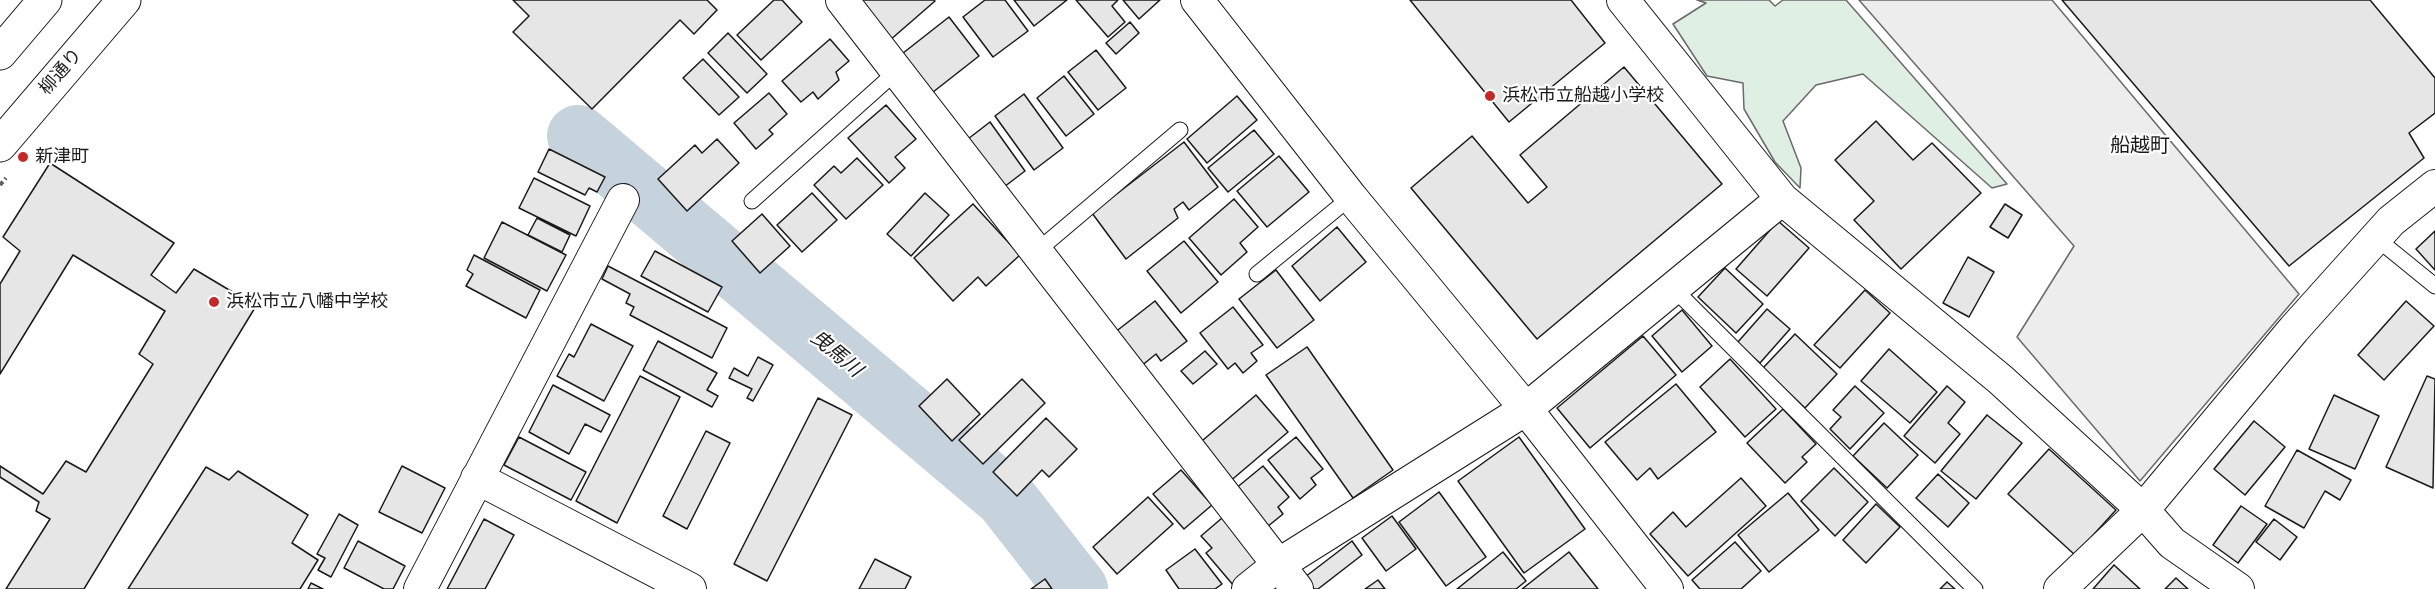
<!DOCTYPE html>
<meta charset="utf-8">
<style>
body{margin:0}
canvas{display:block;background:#fff}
</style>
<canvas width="2435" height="589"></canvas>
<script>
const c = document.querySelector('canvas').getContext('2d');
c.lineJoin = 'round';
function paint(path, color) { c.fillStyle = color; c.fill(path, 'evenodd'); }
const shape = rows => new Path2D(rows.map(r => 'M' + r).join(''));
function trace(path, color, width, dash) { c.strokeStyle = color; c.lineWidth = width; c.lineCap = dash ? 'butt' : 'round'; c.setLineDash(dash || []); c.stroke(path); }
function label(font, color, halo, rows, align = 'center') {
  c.font = font + ' Manrope,"Noto Sans JP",sans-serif'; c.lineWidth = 4.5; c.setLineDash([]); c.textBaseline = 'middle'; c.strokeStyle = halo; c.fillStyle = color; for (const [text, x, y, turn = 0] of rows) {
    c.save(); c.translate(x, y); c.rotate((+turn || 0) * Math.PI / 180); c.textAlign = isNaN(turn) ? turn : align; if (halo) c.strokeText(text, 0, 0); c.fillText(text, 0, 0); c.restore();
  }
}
const green = shape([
 [1697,0,1769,0,1775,6,1783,0,1846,0,2007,184,1992,188,1863,74,1816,85,1783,121,1801,168,1800,188,1775,162,1744,109,1743,83,1707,76,1673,24,1706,3,1697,0]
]);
paint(green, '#e0efe3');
trace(green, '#6a6a6a', 1.5);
const parking = shape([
 [1859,0,2052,0,2299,294,2140,481,2017,337,2074,246,1859,0]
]);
paint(parking, '#ededed');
trace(parking, '#6a6a6a', 1.5);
trace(shape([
 [578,136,1005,497,1077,589]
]), '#c6d2dc', 62);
const building = shape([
 [513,0,707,0,717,10,694,34,680,20,592,109,513,32,529,16,513,0],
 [774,0,782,0,802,22,761,60,737,35,774,0],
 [852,0,934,0,935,1,889,41,852,0],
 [985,0,1005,0,1028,31,993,57,963,17,985,0],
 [1014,0,1067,0,1034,26,1014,0],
 [1076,0,1118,0,1112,6,1125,22,1108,37,1076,0],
 [1123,0,1160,0,1139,19,1123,0],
 [1410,0,1571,0,1605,43,1509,122,1410,0],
 [2062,0,2370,0,2435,78,2435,113,2409,133,2424,158,2289,266,2062,0],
 [949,17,979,56,928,96,898,57,949,17],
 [1130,22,1139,33,1116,54,1106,43,1130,22],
 [728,33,767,74,747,93,708,53,728,33],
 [830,39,849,61,836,72,839,80,818,99,813,92,801,102,782,81,830,39],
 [1096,50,1126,88,1098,110,1068,72,1096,50],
 [703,59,739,97,719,115,683,78,703,59],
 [1624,67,1722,184,1537,339,1411,188,1472,136,1528,203,1547,187,1520,155,1624,67],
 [1064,76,1094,114,1066,136,1037,98,1064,76],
 [769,93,787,114,769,130,773,134,756,149,734,123,769,93],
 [1024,94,1063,148,1034,170,995,116,1024,94],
 [1237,96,1257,120,1207,163,1187,139,1237,96],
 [886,105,916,139,895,157,905,168,889,183,848,138,886,105],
 [1876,121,1913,160,1932,143,1981,193,1901,269,1854,220,1874,201,1835,160,1876,121],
 [990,122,1025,171,1000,190,964,142,990,122],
 [1254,130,1274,154,1228,192,1208,168,1254,130],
 [717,139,739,163,687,211,658,179,695,145,702,153,717,139],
 [1184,142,1218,187,1189,210,1183,202,1174,209,1178,218,1126,259,1092,213,1184,142],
 [549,149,605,177,597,192,589,188,585,195,538,172,549,149],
 [1279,156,1309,192,1267,227,1237,191,1279,156],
 [857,158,883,185,846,219,814,185,834,166,841,173,857,158],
 [50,163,174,243,151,275,176,293,194,269,256,306,84,589,6,589,50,519,36,511,39,502,0,477,0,466,43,494,66,461,86,472,153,364,139,354,165,311,73,255,0,374,0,284,20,251,3,237,50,163],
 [534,178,590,206,576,236,519,208,534,178],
 [812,193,837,220,802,252,777,225,812,193],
 [925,193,949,215,911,256,887,234,925,193],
 [1234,199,1258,227,1240,243,1247,252,1221,275,1189,238,1234,199],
 [973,204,1020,255,986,286,978,277,953,301,914,258,973,204],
 [2005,204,2022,215,2008,238,1990,227,2005,204],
 [762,214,790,246,760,273,732,241,762,214],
 [537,218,570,235,562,252,528,235,537,218],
 [1778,221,1809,248,1767,296,1736,269,1778,221],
 [502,222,566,255,547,291,484,258,502,222],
 [1337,227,1366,262,1320,301,1292,266,1337,227],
 [2435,231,2435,270,2416,249,2435,231],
 [1184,241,1218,282,1181,313,1147,271,1184,241],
 [655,251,722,287,708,312,641,276,655,251],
 [474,255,540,290,526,318,466,286,473,274,467,270,474,255],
 [1968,257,1994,272,1969,317,1943,303,1968,257],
 [608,266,727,328,712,358,630,315,634,307,626,303,630,294,602,279,608,266],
 [1725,268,1763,304,1736,333,1698,297,1725,268],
 [1276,270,1314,320,1277,348,1239,299,1276,270],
 [1865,290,1890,313,1840,368,1814,345,1865,290],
 [1155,301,1187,341,1161,361,1156,354,1140,367,1114,333,1155,301],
 [2406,301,2434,326,2384,380,2358,355,2406,301],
 [1233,307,1263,345,1251,353,1257,361,1243,373,1235,363,1228,369,1200,333,1233,307],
 [1767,309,1790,329,1760,363,1737,343,1767,309],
 [1682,310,1712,346,1682,372,1652,336,1682,310],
 [591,324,633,346,604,401,557,376,569,354,574,357,591,324],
 [1795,334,1837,374,1805,408,1763,368,1795,334],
 [1643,336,1676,375,1590,448,1557,408,1643,336],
 [658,341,717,373,707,390,718,396,712,407,643,370,658,341],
 [1307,347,1393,470,1353,498,1266,375,1307,347],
 [1889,349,1937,392,1910,423,1861,381,1889,349],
 [1205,351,1217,364,1193,384,1181,371,1205,351],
 [758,357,773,365,753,401,747,398,752,389,729,378,734,368,748,376,758,357],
 [1730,359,1776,409,1745,437,1700,387,1730,359],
 [640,376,680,397,617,523,576,501,640,376],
 [2427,376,2435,379,2433,488,2386,467,2427,376],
 [947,379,980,414,952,441,919,406,947,379],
 [1022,379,1045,403,983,464,959,440,1022,379],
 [1676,384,1716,432,1658,479,1650,468,1637,480,1605,442,1676,384],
 [553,385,610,415,601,432,585,424,569,454,529,432,553,385],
 [1855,386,1884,413,1850,449,1830,429,1841,417,1833,410,1855,386],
 [1947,386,1965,402,1948,423,1960,434,1935,463,1904,436,1947,386],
 [1256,395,1288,432,1228,483,1196,446,1256,395],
 [2334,395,2379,416,2355,469,2309,449,2334,395],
 [818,398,852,415,767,581,734,564,818,398],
 [1783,409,1816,444,1802,457,1807,462,1785,483,1747,443,1783,409],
 [1987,415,2022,443,1976,499,1941,471,1987,415],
 [1046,418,1077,449,1049,477,1042,470,1017,496,993,472,1046,418],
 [2254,421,2285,447,2245,495,2214,469,2254,421],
 [1884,423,1918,455,1887,488,1853,456,1884,423],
 [706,431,730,443,687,529,663,516,706,431],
 [519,437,586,472,571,500,504,465,519,437],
 [1296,437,1323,469,1311,478,1316,485,1300,499,1268,460,1296,437],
 [1519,437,1585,529,1524,573,1458,481,1519,437],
 [2049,449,2116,510,2075,555,2008,494,2049,449],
 [2297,450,2351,480,2340,500,2325,491,2304,528,2265,506,2297,450],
 [402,466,445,488,422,533,379,512,402,466],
 [1263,466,1289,497,1278,507,1283,514,1267,527,1235,489,1263,466],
 [206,467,229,480,238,471,308,515,292,543,318,560,300,589,128,589,206,467],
 [1834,468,1868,502,1835,536,1801,501,1834,468],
 [1181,470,1212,505,1184,529,1153,494,1181,470],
 [1938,474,1969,503,1948,527,1916,498,1938,474],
 [1741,478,1766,506,1688,576,1650,534,1673,512,1686,527,1741,478],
 [1439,492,1486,557,1446,586,1399,522,1439,492],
 [1788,493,1819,530,1769,572,1738,535,1788,493],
 [1148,497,1173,524,1117,574,1093,547,1148,497],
 [1876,504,1900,527,1866,563,1843,540,1876,504],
 [2241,506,2267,524,2238,563,2213,545,2241,506],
 [339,514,358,525,331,577,318,570,325,558,317,554,339,514],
 [1392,516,1416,549,1386,571,1362,538,1392,516],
 [1222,518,1260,564,1234,586,1206,553,1212,548,1201,536,1222,518],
 [484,519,514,535,485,589,447,589,484,519],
 [2274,519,2297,537,2280,560,2256,542,2274,519],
 [358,541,405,566,393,589,384,589,344,568,358,541],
 [1352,541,1362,555,1318,589,1314,589,1305,577,1352,541],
 [1735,542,1761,571,1741,589,1700,589,1692,580,1735,542],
 [1195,549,1222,584,1215,589,1179,589,1166,570,1195,549],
 [1503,552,1526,581,1516,589,1457,589,1503,552],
 [1569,552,1598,589,1522,589,1569,552],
 [875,559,911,577,905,589,859,589,875,559],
 [2114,565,2140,589,2093,589,2114,565],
 [2176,578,2188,589,2165,589,2176,578],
 [1045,579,1052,589,1031,589,1045,579],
 [1378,580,1385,589,1365,589,1378,580],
 [1947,582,1955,589,1940,589,1947,582],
 [311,583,323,589,308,589,311,583]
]);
paint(building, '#e6e6e6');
trace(building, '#1a1a1a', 1.5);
const service = shape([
 [752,201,897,71],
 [2376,238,2435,286],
 [1036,252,1180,130],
 [1257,274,1351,197],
 [1674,289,1975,589]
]);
const minor = shape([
 [842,0,1297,589],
 [1197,0,1351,197,1526,409,1667,589],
 [1623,0,1782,199,2001,380,2143,510,2172,543,2238,589],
 [477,478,690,589],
 [420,589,623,200],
 [1248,589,1278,565,1526,409,1782,199],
 [2060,589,2143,510,2294,329,2391,221,2435,186]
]);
const tertiary = shape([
 [0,53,45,0],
 [0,145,124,0]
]);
trace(service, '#1a1a1a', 17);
trace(minor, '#1a1a1a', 34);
trace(tertiary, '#1a1a1a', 35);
trace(shape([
 [0,185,6,178]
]), '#5f5f5f', 4, [4.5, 3]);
trace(service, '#fff', 15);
trace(minor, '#fff', 32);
trace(tertiary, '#fff', 33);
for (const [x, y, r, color] of [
 [1490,96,6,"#c62828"],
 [23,157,6,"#c62828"],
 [214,302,6,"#c62828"]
]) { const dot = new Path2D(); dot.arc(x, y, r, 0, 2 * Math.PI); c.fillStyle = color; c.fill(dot); trace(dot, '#fff', 2); }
label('18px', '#1a1a1a', '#fff', [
 ["柳通り",61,72,-49]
]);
label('18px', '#1a1a1a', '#fff', [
 ["浜松市立船越小学校",1502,96],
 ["新津町",35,157],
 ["浜松市立八幡中学校",226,302]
], 'left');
label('20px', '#1a1a1a', '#fff', [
 ["船越町",2140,146]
]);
label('italic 20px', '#1a1a1a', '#fff', [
 ["曳馬川",836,354,40]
]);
</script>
